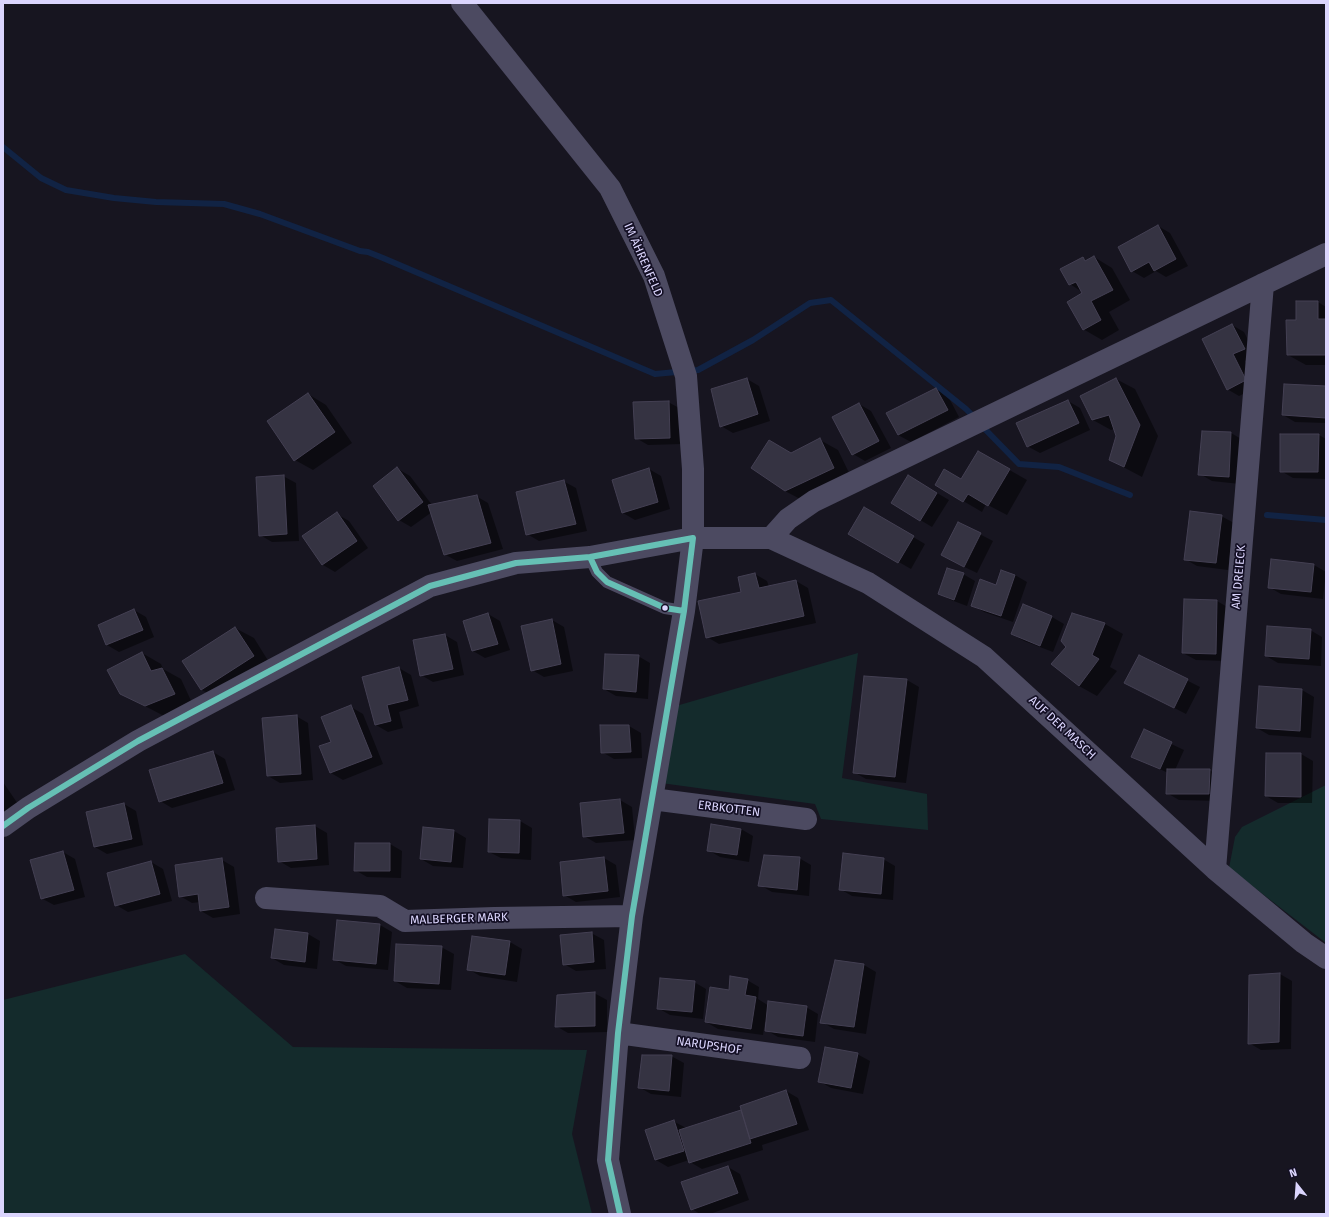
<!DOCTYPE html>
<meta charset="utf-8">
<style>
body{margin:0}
#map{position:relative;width:1329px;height:1217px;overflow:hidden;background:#171520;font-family:"Fira Sans",sans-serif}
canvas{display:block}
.frame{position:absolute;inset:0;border:4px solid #dbd5fd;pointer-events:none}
.north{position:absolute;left:1277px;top:1165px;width:40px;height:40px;-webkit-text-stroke:3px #141025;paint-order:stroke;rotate:343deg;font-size:11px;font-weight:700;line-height:16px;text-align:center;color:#dbd5fd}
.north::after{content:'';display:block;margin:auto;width:14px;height:18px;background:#dbd5fd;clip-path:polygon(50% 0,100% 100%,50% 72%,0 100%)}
</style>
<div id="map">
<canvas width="1329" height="1217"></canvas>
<div class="frame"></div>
<div class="north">N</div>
</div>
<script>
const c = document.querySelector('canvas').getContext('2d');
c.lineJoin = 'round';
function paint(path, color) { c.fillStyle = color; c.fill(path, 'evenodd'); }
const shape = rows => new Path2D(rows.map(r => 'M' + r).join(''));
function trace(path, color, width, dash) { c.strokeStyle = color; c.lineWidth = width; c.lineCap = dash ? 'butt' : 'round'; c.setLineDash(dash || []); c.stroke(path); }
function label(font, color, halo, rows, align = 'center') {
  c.font = font + ' "Fira Sans",sans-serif'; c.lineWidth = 3.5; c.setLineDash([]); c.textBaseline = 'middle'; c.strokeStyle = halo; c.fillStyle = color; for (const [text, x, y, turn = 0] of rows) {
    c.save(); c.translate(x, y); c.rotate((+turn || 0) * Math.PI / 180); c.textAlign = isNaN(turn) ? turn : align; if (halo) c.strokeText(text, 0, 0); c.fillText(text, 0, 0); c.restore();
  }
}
paint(shape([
 [858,653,842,778,927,794,928,830,821,819,815,804,661,783,676,706],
 [1326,785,1326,943,1229,868,1235,837,1242,827],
 [185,954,293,1047,587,1050,572,1134,592,1214,3,1214,3,1000]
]), '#142b2c');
paint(shape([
 [1158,226,1170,233,1188,266,1166,277,1156,271,1144,278,1132,271],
 [1094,257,1112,268,1130,300,1109,312,1119,330,1102,340,1083,329,1083,294,1082,292,1070,284,1083,258,1087,261],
 [1318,302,1326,307,1326,365,1306,365,1288,355,1297,321],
 [1232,325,1244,332,1256,356,1245,361,1258,387,1239,396,1227,389],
 [747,379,759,386,770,421,733,433,721,426],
 [1116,379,1135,389,1158,436,1142,477,1110,460,1117,436,1114,429,1111,430,1093,420],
 [1326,387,1326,423,1295,422,1283,415],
 [936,389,948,396,959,417,911,442,898,435],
 [308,394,326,405,352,443,313,470,295,460],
 [1068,401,1080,408,1090,430,1040,453,1027,446],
 [668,402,681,409,682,444,648,445,636,438],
 [859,404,871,411,891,448,865,461,853,454],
 [1203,432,1231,433,1243,440,1240,484,1212,481,1200,474],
 [1319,435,1326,439,1326,479,1293,478,1281,471],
 [820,440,838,450,852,479,804,501,785,491,791,454],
 [978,452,1027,480,1007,515,986,504,982,512,936,485,961,480],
 [398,469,410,476,432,505,476,496,488,503,503,549,457,561,444,554,432,512,411,527,399,520],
 [649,469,661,476,670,509,635,520,623,513],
 [283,476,296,483,299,541,272,542,260,535],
 [563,481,576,488,587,531,539,541,527,534],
 [920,483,949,500,932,527,892,503],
 [864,508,925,544,911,569,850,534],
 [337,514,349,521,368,548,335,572,323,565,304,537],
 [1221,516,1234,523,1228,570,1197,566,1185,559],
 [958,523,993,541,977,573,954,562],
 [1314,565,1326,572,1323,599,1281,594,1269,587],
 [755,574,767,581,769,587,796,581,808,588,816,623,719,644,707,637,742,592],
 [963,574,975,581,967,606,951,600,939,593],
 [1015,575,1027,582,1013,622,984,612,972,605],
 [1217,601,1229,608,1227,661,1196,660,1183,653],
 [1023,606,1052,617,1064,624,1053,652,1024,641,1012,634],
 [134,610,146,617,154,637,119,652,107,645,99,625],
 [488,614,500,621,510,650,485,658,473,651,464,621],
 [552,620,564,627,573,671,544,677,532,670],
 [1105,624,1123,634,1110,667,1117,671,1097,696,1079,686],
 [235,628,254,638,272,667,220,700,202,690,183,662],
 [1310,630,1322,637,1321,666,1278,663,1266,656],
 [445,635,457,642,464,675,433,682,421,675,414,641],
 [142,653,161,664,163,669,181,679,193,705,164,716,120,693],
 [638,656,650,663,648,699,616,696,604,689],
 [1139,656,1200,687,1186,714,1126,683],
 [399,668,411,675,419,706,399,712,403,728,388,732,376,725],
 [907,680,919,687,906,783,866,779,854,772],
 [1260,687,1302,690,1314,697,1311,738,1269,735,1257,728],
 [351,707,363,714,383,764,343,780,331,773,332,742],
 [296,716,308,723,313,780,280,783,268,776],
 [601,726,629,726,641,733,642,758,614,759,602,752],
 [1144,731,1184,750,1175,770,1209,770,1221,777,1221,801,1179,800,1167,793,1168,773,1133,756],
 [213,752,225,759,235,790,172,808,160,801,151,771],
 [1267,754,1301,754,1313,761,1312,803,1278,803,1266,796],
 [3,782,20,807,3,818],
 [620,800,632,807,635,840,596,843,584,836],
 [124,804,136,811,143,845,107,854,95,847],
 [490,820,520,821,532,828,531,860,501,858,489,852],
 [315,826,327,833,329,865,291,868,279,861],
 [741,829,753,836,749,862,720,857,708,850],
 [454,831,466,838,463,868,433,866,421,859],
 [390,844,402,851,401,878,367,877,355,870],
 [63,852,75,859,85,897,54,905,41,898],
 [604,858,616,865,620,897,576,902,564,895],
 [799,858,811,865,809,896,772,892,760,885],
 [883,859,895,866,893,900,852,896,840,889],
 [222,860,234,867,240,914,213,918,201,911,200,902,192,903,180,896],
 [151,862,163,869,172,901,128,912,116,905],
 [338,921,380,925,392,932,388,970,346,966,334,959],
 [276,930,308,934,320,941,317,969,284,965,272,958],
 [591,933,604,940,606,969,576,971,564,964],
 [473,937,510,942,522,949,517,982,480,976,468,969],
 [441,947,454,954,451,990,407,988,395,981],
 [864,965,876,972,866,1034,834,1029,822,1022],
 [1280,974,1292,981,1291,1049,1261,1050,1249,1043],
 [747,980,759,987,758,999,769,1006,806,1007,818,1014,815,1042,778,1037,766,1030,767,1022,765,1022,763,1035,718,1029,706,1022,729,991],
 [694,982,706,989,703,1019,670,1015,658,1008],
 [594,993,607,1000,607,1032,568,1033,556,1026],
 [857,1054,870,1061,863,1094,831,1088,819,1081],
 [671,1056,684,1063,681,1097,651,1094,639,1087],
 [786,1091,798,1098,809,1130,762,1145,763,1150,702,1169,690,1162,689,1160,668,1167,656,1160,673,1121,686,1128,742,1110],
 [728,1167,740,1174,749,1200,710,1214,700,1214,692,1209]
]), '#0007');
trace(shape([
 [3,147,41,178,66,190,114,198,156,202,224,204,260,214,360,251,368,252,383,258,655,374,698,370,753,340,810,303,831,300,966,409,975,418],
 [981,425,1019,464,1059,467,1130,495],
 [1267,515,1326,520]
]), '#112344', 6);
const building = shape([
 [1158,225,1176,259,1154,271,1149,262,1131,272,1118,247,1158,225],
 [1094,256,1113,290,1091,301,1101,320,1083,330,1067,302,1082,293,1076,282,1069,285,1060,269,1083,257,1085,261,1094,256],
 [1296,301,1318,301,1318,319,1326,319,1326,355,1287,355,1286,320,1296,320,1296,301],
 [1232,324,1245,349,1233,354,1246,380,1227,390,1202,339,1232,324],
 [747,378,758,414,720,427,711,389,747,378],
 [1116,378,1140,425,1124,467,1109,460,1116,436,1109,415,1092,420,1080,396,1116,378],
 [1284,384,1326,386,1326,418,1282,415,1284,384],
 [936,388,948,410,898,435,886,413,936,388],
 [308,393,335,432,294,461,267,421,308,393],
 [1068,400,1079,423,1027,447,1016,423,1068,400],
 [669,401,670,438,635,439,633,402,669,401],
 [859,403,879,441,852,455,832,417,859,403],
 [1202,431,1231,432,1229,477,1198,475,1202,431],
 [1280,434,1319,434,1318,472,1280,472,1280,434],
 [820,438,834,468,785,491,751,468,769,440,791,453,820,438],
 [978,451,1010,469,988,506,968,494,963,502,935,485,944,469,961,479,978,451],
 [397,467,423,502,398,521,373,486,397,467],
 [649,468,658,502,622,513,612,480,649,468],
 [284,475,287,534,259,536,256,477,284,475],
 [908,475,937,493,920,521,891,503,908,475],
 [564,480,576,524,526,535,516,492,564,480],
 [477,495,491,543,444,555,428,505,477,495],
 [864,507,914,536,898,563,848,534,864,507],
 [1190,511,1222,515,1216,563,1184,560,1190,511],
 [337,512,357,541,322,565,302,536,337,512],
 [958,522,981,533,964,567,941,555,958,522],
 [1271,559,1314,564,1311,592,1268,588,1271,559],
 [947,568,964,573,954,600,938,594,947,568],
 [1001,570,1015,575,1001,616,971,606,980,579,996,585,1001,570],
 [755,573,759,588,796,580,804,616,706,638,698,601,741,592,738,577,755,573],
 [1184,599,1217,600,1216,654,1182,653,1184,599],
 [1023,604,1052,616,1040,646,1011,634,1023,604],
 [134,609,143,630,106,645,98,625,134,609],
 [488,613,498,644,472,651,463,621,488,613],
 [1072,613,1105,623,1092,655,1099,659,1079,686,1051,664,1066,647,1061,641,1072,613],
 [552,619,561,664,531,671,521,626,552,619],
 [1267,626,1311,629,1309,659,1265,656,1267,626],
 [235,627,254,656,201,690,182,661,235,627],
 [445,634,453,669,420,676,413,640,445,634],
 [142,652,151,671,162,668,175,694,145,706,120,694,107,670,142,652],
 [605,654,639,655,636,692,603,689,605,654],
 [1139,655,1188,679,1174,708,1124,683,1139,655],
 [399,667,408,700,387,705,391,721,375,725,362,677,399,667],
 [864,676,907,679,895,777,853,773,864,676],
 [1259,686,1302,689,1300,731,1256,728,1259,686],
 [351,705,372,757,330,773,319,746,331,742,321,717,351,705],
 [297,715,301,774,267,776,262,718,297,715],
 [600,725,629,725,631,752,601,753,600,725],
 [1144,729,1172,742,1160,769,1131,757,1144,729],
 [213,751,223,783,159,802,149,770,213,751],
 [1266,753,1301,753,1301,797,1265,796,1266,753],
 [1167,769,1210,769,1209,794,1166,794,1167,769],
 [620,799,624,833,583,837,580,803,620,799],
 [124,803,132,839,94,847,86,812,124,803],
 [489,819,520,820,519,853,488,852,489,819],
 [711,824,741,829,737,855,707,851,711,824],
 [315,825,317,859,278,862,276,828,315,825],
 [423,827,454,830,451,862,420,859,423,827],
 [355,843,390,843,390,871,354,871,355,843],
 [63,851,74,890,41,899,30,860,63,851],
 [843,853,884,858,881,894,839,890,843,853],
 [764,855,800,857,797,890,758,886,764,855],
 [604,857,608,891,563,896,560,862,604,857],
 [222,858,229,907,200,911,198,894,179,897,175,865,222,858],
 [151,861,160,894,115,906,107,873,151,861],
 [337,920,380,924,376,964,333,960,337,920],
 [275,929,308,933,305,962,271,958,275,929],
 [592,932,594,962,563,965,560,935,592,932],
 [472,936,510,941,505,975,467,970,472,936],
 [396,944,442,946,439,984,394,981,396,944],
 [835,960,864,964,854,1027,820,1023,835,960],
 [1280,973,1279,1042,1248,1044,1249,975,1280,973],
 [730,976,748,979,745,995,756,997,751,1029,705,1022,710,987,729,990,730,976],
 [660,978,695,981,692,1012,657,1009,660,978],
 [595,992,595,1026,555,1027,557,995,595,992],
 [768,1001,807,1006,803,1036,765,1031,768,1001],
 [825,1047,858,1053,851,1088,818,1082,825,1047],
 [642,1055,672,1055,669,1091,638,1088,642,1055],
 [786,1090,797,1124,750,1139,740,1106,786,1090],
 [741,1110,751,1143,689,1163,679,1130,741,1110],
 [674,1120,684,1151,655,1160,645,1130,674,1120],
 [728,1166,738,1193,691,1210,681,1182,728,1166]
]);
paint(building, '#353342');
trace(building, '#444053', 1);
trace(shape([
 [590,557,597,572,607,582,665,608,684,611]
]), '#4c4a61', 12);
trace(shape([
 [462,3,610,188,654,276,686,376,693,469,693,538,684,611,632,916,618,1033,608,1160,620,1214],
 [771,538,788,519,814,501,1326,254],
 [652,799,806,819],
 [3,826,28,808,138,741,430,586,516,563,590,557,693,538,771,538,868,583,984,657,1215,869,1304,943,1326,958],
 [1215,869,1263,284],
 [266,898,380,906,405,921,494,918,632,916],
 [618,1033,800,1058]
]), '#4c4a61', 22);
trace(shape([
 [590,557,597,572,607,582,665,608,684,611],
 [3,826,28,808,138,741,430,586,516,563,590,557,693,538,684,611,632,916,618,1033,608,1160,620,1214]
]), '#66c0b5', 6);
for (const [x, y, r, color] of [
 [665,608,3.5,"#dbd5fd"]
]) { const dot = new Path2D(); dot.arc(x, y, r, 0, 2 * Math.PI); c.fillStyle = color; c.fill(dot); trace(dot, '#141025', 1.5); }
label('12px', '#dbd5fd', '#141025', [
 ["IM ÄHRENFELD",643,260,66],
 ["AM DREIECK",1239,577,-85],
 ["AUF DER MASCH",1062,728,43],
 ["ERBKOTTEN",729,809,7],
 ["MALBERGER MARK",459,919,-2],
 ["NARUPSHOF",709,1046,8]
]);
</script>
